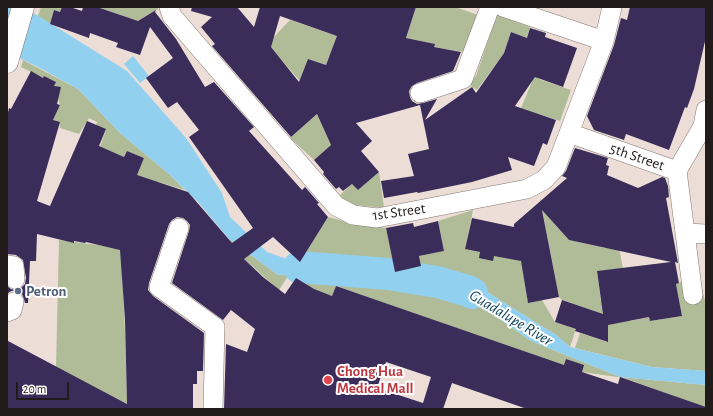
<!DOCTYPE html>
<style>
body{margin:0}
#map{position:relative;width:713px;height:416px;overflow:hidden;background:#ecded7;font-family:"Alegreya Sans",sans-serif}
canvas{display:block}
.frame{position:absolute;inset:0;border:8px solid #211c19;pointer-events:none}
.scale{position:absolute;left:16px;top:382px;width:53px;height:18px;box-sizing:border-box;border:2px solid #211c19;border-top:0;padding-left:5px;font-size:12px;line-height:14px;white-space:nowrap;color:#211c19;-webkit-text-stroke:3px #fff;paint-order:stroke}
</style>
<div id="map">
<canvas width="713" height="416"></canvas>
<div class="frame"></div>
<div class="scale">20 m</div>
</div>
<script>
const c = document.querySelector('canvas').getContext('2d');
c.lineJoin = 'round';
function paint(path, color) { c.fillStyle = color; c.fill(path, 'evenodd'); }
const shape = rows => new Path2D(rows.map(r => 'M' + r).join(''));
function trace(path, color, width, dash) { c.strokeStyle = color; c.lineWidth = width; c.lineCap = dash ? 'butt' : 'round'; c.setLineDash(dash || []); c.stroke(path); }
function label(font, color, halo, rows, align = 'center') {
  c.font = font + ' "Alegreya Sans",sans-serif'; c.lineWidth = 4; c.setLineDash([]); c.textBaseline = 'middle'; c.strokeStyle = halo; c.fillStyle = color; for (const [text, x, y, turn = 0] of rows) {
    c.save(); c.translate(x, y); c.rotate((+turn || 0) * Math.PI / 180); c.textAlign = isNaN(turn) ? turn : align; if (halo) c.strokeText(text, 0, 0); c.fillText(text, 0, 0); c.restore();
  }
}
paint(shape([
 [41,7,62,7,60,12,54,10,50,24,38,16],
 [97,7,158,7,158,9,138,21],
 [344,7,339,57,329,56,326,65,308,59,300,81,269,46,273,38,290,20,334,35],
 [416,7,455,7,478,15,464,52,434,47,434,44,406,38],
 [497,15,530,27,527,38,511,32,504,53,477,90,472,87,470,82,476,76],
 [23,60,78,89,120,133,170,175,185,190,159,182,150,182,136,176,144,158,127,151,124,157,100,147,106,130,96,125,97,122,89,118,79,134,60,128,59,122,53,120,60,105,54,86,55,82,44,76,43,78,21,67],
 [536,72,541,73,539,79,571,90,560,121,539,114,519,113],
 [317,114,331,145,314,160,290,138],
 [379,172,384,208,346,204,340,195,352,184,358,190],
 [540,198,550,219,569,240,605,248,609,241,618,242,623,269,597,271,601,301,627,301,630,321,649,317,650,321,682,316,676,284,699,276,706,305,706,371,652,367,575,348,580,333,607,342,608,316,562,300,559,297],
 [473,210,465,249,502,257,521,259,528,302,542,300,555,322,576,329,570,347,556,335,476,285,444,282,395,272,306,264,300,262,328,217,356,224,386,228,395,272,421,266,419,256,444,251,438,221],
 [229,239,278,275,294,274,324,285,374,278,468,297,531,341,620,377,706,385,706,409,688,401,624,378,582,372,336,286,332,296,316,291,288,276,279,290,226,243],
 [59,240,122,248,121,252,125,331,127,404,56,367]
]), '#afbc97');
paint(shape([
 [7,7,24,7,127,71,186,138,222,193,230,217,267,252,304,265,476,285,556,335,570,347,652,367,706,371,706,385,620,377,531,341,468,297,374,278,324,285,294,274,278,275,229,239,198,202,170,175,120,133,78,89,40,68,7,52],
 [133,56,149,76,140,83,124,64]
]), '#92d0f0');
trace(shape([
 [299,267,388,274,437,282,468,291,472,293]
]), '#92d0f0', 32);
paint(shape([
 [62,7,70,7,82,11,83,7,97,7,138,21,156,10,155,12,176,39,205,87,214,82,254,127,249,131,302,190,305,187,319,203,317,204,328,217,300,262,273,237,244,259,263,277,285,294,296,278,314,289,332,296,336,286,564,365,566,359,584,365,582,372,618,384,620,377,706,407,706,409,527,409,452,383,443,409,224,409,226,344,247,352,255,329,231,310,223,320,172,283,189,231,190,225,187,221,183,218,177,217,172,220,169,224,149,283,148,290,153,296,204,333,203,371,197,371,197,384,193,384,193,409,7,409,7,354,8,341,127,404,125,320,120,250,86,242,85,243,74,241,74,243,37,234,36,261,30,261,28,303,25,303,24,299,22,294,17,291,11,291,7,294,7,286,11,289,15,290,21,288,25,284,26,278,23,260,16,255,7,254,7,117,9,108,11,109,31,71,43,78,44,76,56,82,54,86,61,87,57,104,60,105,53,120,60,122,37,201,50,206,87,121,106,129,99,146,124,157,127,151,144,158,137,175,188,192,232,243,253,228,189,137,199,130,177,102,168,108,146,78,173,58,150,27,140,55,116,47,118,43,90,33,89,38,50,24,54,10,60,12],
 [386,362,431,377,423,403,377,388],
 [192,7,237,7,254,27,260,7,416,7,406,38,435,44,434,47,461,52,453,71,417,83,412,86,409,91,410,97,412,101,417,104,423,103,437,99,425,120,472,87,476,93,504,53,511,32,527,38,530,28,546,33,545,37,577,48,563,87,535,77,515,106,556,120,547,145,543,143,534,166,508,157,512,170,472,182,418,193,417,192,384,198,381,181,414,176,408,154,429,149,420,105,356,123,372,141,361,151,379,172,358,190,352,184,343,191,339,187,336,189,323,174,324,172,314,160,331,145,317,114,291,137,212,46,215,44,201,27,212,17,191,11],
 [280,16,337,36,326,65,308,59,299,82,271,47],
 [630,7,706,7,706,37,694,89,687,108,685,107,669,150,626,134,624,140,594,130,587,116,614,45,621,18,627,20],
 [575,148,608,158,606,165,609,166,607,175,638,188,662,177,665,178,668,186,669,197,666,198,678,263,675,262,679,283,676,284,682,316,650,321,649,317,608,325,608,342,575,331,576,329,555,322,562,300,603,314,597,271,671,262,569,240,542,210,559,297,528,303,521,261,494,256,493,261,479,258,480,252,465,249,472,218,514,227,514,224,567,178,562,176,566,171],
 [438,221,444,251,419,256,421,266,395,272,386,228,413,223,414,227]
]), '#3b2d5a');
const minor = shape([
 [169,7,172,16,336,206,353,215,377,218,527,189,544,180,556,167,604,41,612,7],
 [503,7,604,41],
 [420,93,463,79,490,7],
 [569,133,677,171],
 [677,171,693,295],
 [677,171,703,126,706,110],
 [179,228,159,287,215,327,213,409],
 [685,233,706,234],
 [7,265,14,266,15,279],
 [7,312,12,310,14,302]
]);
const major = shape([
 [7,62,23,7]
]);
trace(minor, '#847771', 20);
trace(major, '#847771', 23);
trace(minor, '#fff', 19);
trace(major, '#fff', 22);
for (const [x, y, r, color] of [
 [18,291,4,"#5c6f8a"],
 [328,380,5,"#e0444e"]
]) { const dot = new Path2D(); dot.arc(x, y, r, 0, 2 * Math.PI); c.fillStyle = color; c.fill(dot); trace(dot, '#fff', 1.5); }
label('15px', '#211c19', '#fff', [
 ["5th Street",637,157,19],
 ["1st Street",399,212,-8]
]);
label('bold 15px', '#4e5e75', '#fff', [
 ["Petron",26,291]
], 'left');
label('bold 15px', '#be3a42', '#fff', [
 ["Chong Hua",337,371],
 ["Medical Mall",337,388]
], 'left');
label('italic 16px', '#093f54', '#fff', [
 ["Guadalupe River",511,318,31]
]);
</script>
